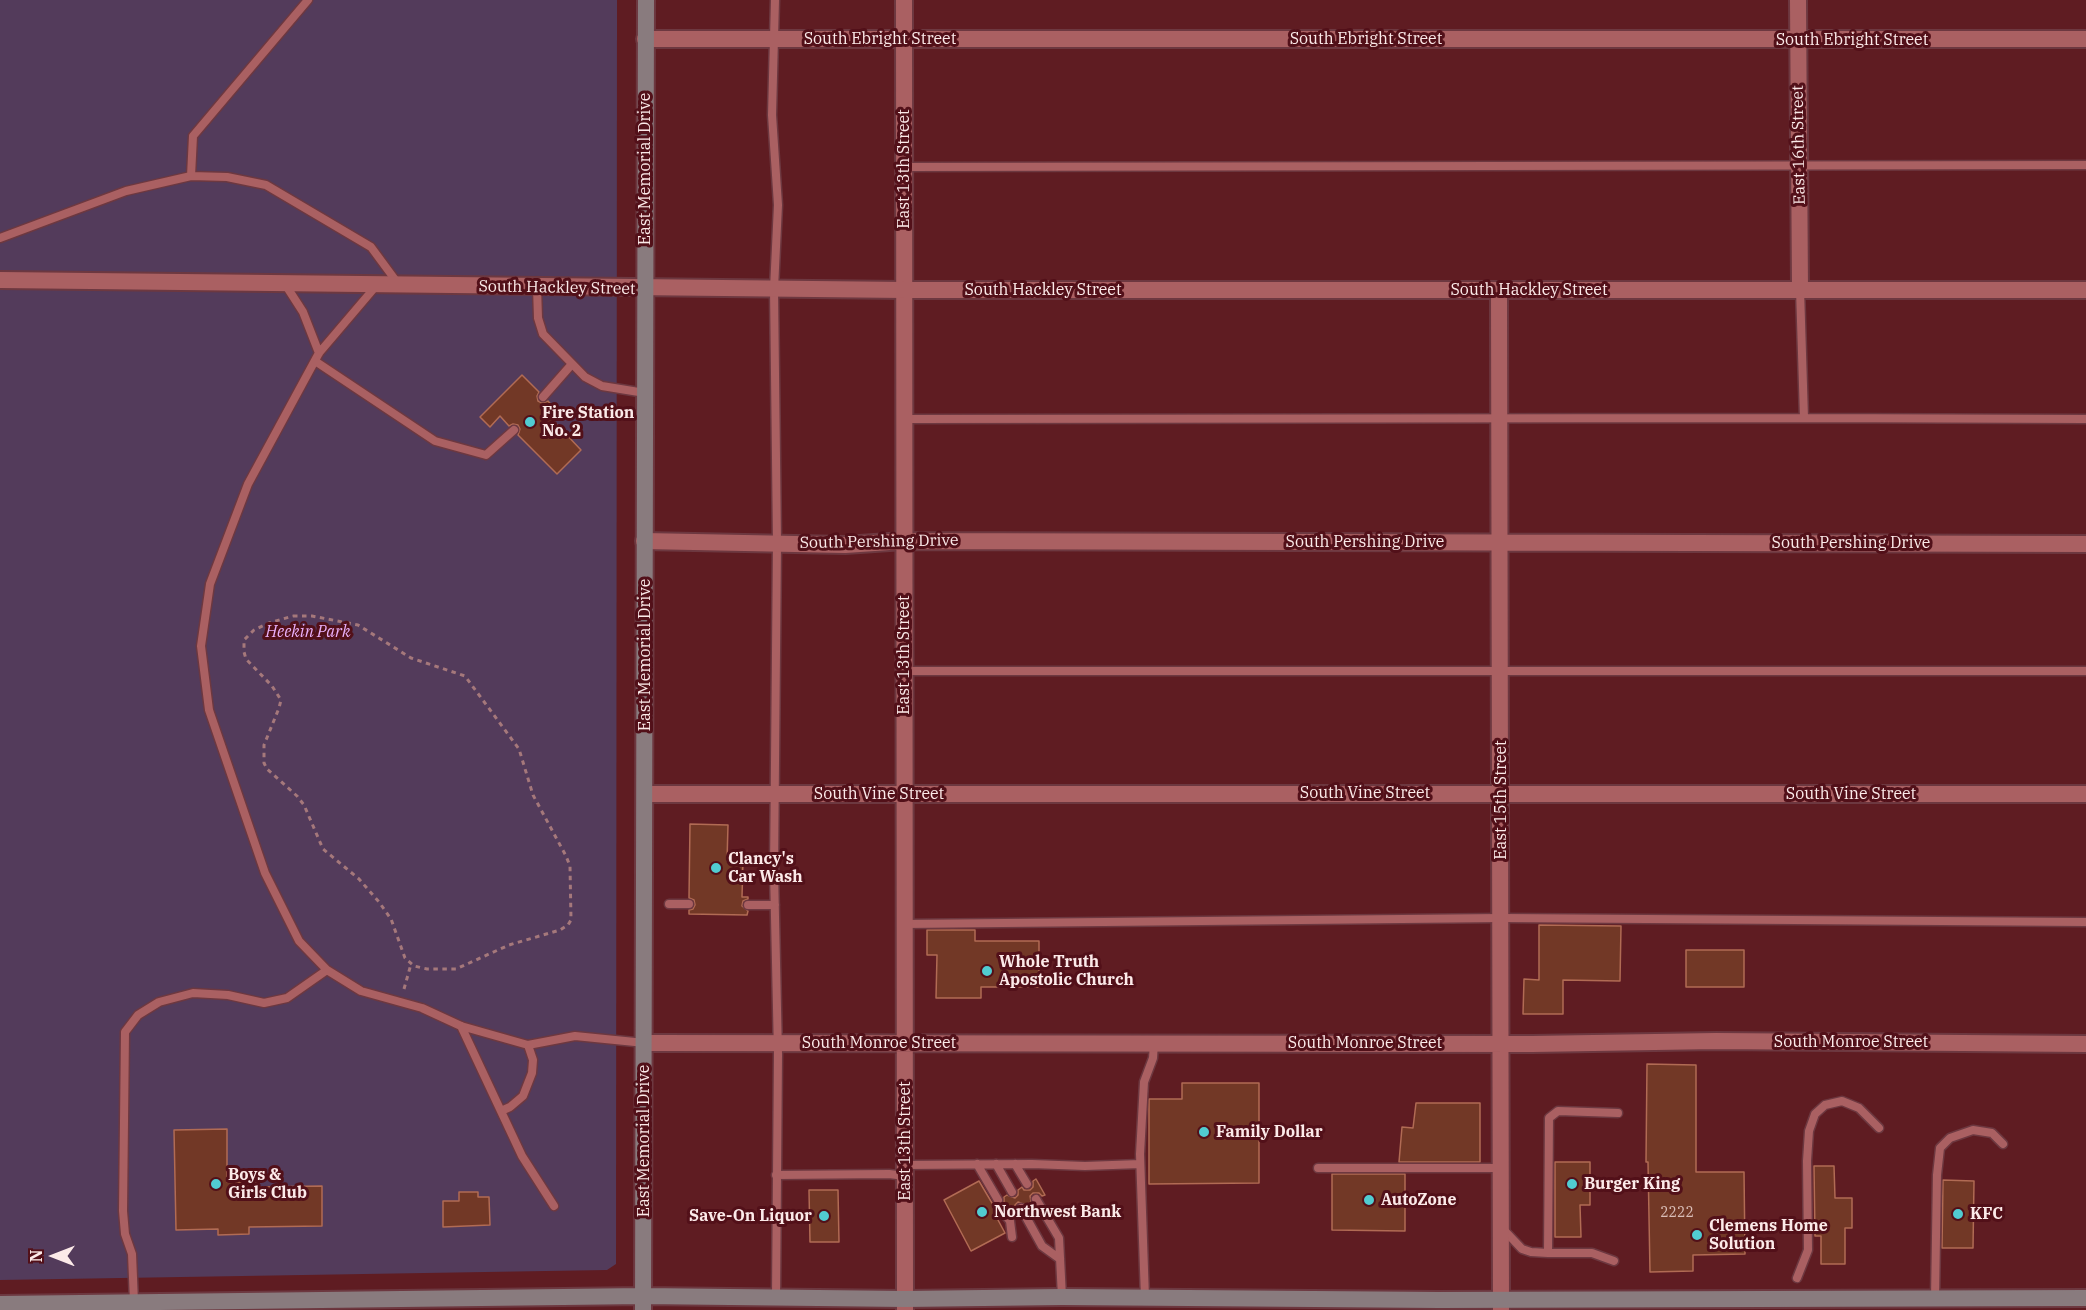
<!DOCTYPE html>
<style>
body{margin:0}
#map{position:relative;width:2086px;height:1310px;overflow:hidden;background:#5f1c22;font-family:"IBM Plex Serif",serif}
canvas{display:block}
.north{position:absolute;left:24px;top:1226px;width:60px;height:60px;-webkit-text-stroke:4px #521019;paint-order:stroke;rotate:270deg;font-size:16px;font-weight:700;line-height:24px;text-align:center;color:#fceae9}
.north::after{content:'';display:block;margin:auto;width:21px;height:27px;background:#fceae9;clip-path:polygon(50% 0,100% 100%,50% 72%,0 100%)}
</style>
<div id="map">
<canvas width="2086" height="1310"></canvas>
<div class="north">N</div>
</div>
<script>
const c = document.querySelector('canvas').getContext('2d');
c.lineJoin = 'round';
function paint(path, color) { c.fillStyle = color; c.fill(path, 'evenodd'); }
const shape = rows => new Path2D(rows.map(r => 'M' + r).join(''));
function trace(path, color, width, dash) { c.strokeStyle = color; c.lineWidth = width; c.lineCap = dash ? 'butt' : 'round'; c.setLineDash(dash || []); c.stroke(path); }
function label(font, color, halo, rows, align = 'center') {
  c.font = font + ' "IBM Plex Serif",serif'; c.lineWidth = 6; c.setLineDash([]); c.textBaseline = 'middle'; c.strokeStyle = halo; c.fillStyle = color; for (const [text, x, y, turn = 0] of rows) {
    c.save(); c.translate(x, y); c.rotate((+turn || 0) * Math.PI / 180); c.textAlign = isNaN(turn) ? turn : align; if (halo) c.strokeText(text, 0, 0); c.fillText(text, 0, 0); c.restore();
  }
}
paint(shape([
 [0,0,617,0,616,1264,607,1270,0,1280]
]), '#533b5b');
const building = shape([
 [522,375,539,392,537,396,538,401,542,403,548,401,554,408,547,414,581,450,557,474,518,435,520,429,518,425,513,424,509,426,500,416,490,427,480,417,522,375],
 [690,824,728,825,727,861,743,861,742,897,748,897,748,899,743,901,742,906,748,911,747,915,689,914,689,910,693,909,695,905,694,900,689,898,690,824],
 [1539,925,1621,926,1620,981,1563,980,1563,1014,1523,1014,1524,979,1539,980,1539,925],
 [927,930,975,930,975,941,1039,941,1039,987,981,987,981,998,936,998,937,955,927,955,927,930],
 [1686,950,1744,950,1744,987,1686,987,1686,950],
 [1647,1064,1696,1065,1696,1172,1744,1172,1745,1254,1693,1255,1693,1271,1650,1272,1648,1162,1646,1162,1647,1064],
 [1182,1083,1259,1083,1259,1183,1149,1184,1149,1099,1182,1099,1182,1083],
 [1416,1103,1480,1103,1480,1162,1399,1162,1402,1127,1413,1128,1416,1103],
 [227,1129,227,1182,257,1182,257,1187,322,1186,322,1226,249,1227,249,1234,218,1235,218,1229,176,1230,174,1130,227,1129],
 [1555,1162,1590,1162,1590,1205,1580,1205,1581,1237,1555,1237,1555,1162],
 [1814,1166,1834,1166,1835,1198,1852,1198,1852,1228,1845,1228,1845,1264,1821,1264,1821,1236,1815,1236,1814,1166],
 [1332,1174,1405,1174,1405,1231,1332,1230,1332,1174],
 [1036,1179,1045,1195,1042,1196,1039,1193,1033,1193,1030,1196,1031,1202,1026,1205,1018,1202,1015,1205,1015,1211,1012,1213,1008,1210,1003,1211,998,1220,1005,1233,971,1251,944,1200,979,1181,992,1203,999,1206,1004,1203,1004,1197,1007,1195,1015,1198,1018,1195,1018,1190,1022,1187,1024,1190,1030,1190,1033,1187,1033,1181,1036,1179],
 [1943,1180,1974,1181,1973,1248,1942,1248,1943,1180],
 [809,1190,838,1190,839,1242,810,1242,809,1190],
 [459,1192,478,1192,478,1197,489,1197,490,1225,443,1227,443,1201,459,1201,459,1192]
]);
paint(building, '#723826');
trace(building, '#b16b54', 1.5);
const service = shape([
 [775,0,772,115,778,205,774,289,777,543,774,871,778,1054,776,1297],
 [904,167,2086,165],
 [191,176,193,136,308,0],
 [0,238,126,191,191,176,227,177,266,185,371,247,399,285],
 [285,284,303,312,319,353],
 [376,286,319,353,248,484,210,584,201,646,209,710,265,873,299,941,327,970,361,991,422,1008,461,1026,528,1045,575,1036,645,1043],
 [537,287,538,318,543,334,585,377,602,386,645,393],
 [1800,289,1804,418,2086,419],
 [315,361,435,441,486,455,514,430],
 [543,397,572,364],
 [904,419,1804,418],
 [904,671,2086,671],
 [669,904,689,904],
 [748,905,775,905],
 [904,924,1501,918,2086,922],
 [461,1026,522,1156,554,1206],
 [501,1111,510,1107,523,1096,532,1073,533,1060,528,1045],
 [977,1164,998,1200],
 [996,1164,1012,1192],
 [1015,1164,1027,1184],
 [905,1165,1032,1164,1085,1166,1140,1164],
 [1318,1168,1501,1168],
 [776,1175,889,1174,905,1176],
 [1036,1199,1059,1238,1062,1297],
 [1021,1208,1042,1246,1060,1259],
 [1006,1216,1010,1221,1012,1237],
 [1503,1229,1522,1249,1531,1252,1548,1253,1549,1118,1558,1111,1618,1113],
 [1548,1253,1592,1253,1614,1261],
 [1797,1278,1808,1250,1807,1161,1809,1131,1815,1114,1825,1105,1842,1101,1859,1108,1879,1128],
 [1145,1298,1140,1154,1144,1082,1153,1058,1154,1043],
 [1935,1299,1937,1175,1940,1148,1950,1138,1973,1130,1992,1133,2003,1144],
 [134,1302,132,1254,125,1234,123,1211,125,1032,138,1015,159,1002,193,993,228,995,264,1003,287,998,327,970]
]);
const minor = shape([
 [904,0,905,1310],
 [1798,0,1800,289],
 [645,39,2086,39],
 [1499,291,1501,1310],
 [644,541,845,545,904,541,2086,544],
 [645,794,2086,794],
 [645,1043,1532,1044,1716,1041,2086,1044]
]);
const tertiary = shape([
 [0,280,904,290,2086,290]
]);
const secondary = shape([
 [0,1304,643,1296,905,1299,1062,1297,1439,1300,2086,1298],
 [643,1310,646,0]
]);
trace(service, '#6d3840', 11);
trace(minor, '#6d3840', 20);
trace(tertiary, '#6d3840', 20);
trace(secondary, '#6d3840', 20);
trace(shape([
 [293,616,312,616,358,625,411,658,465,676,519,749,533,795,566,856,570,866,571,920,568,925,560,930,509,945,456,969,427,969,414,966,405,958,391,919,379,902,359,879,323,849,304,805,297,796,267,769,264,763,264,745,279,708,281,700,272,686,246,659,244,652,244,640,254,630,269,623,293,616],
 [404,989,411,964]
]), '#a5787b', 3, [4.5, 4.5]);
trace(service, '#aa6062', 8);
trace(minor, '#aa6062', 16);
trace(tertiary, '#aa6062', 16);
trace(secondary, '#897b7e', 16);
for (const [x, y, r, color] of [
 [530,422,6,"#51ccd1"],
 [716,868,6,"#51ccd1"],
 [987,971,6,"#51ccd1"],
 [1204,1132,6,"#51ccd1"],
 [216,1184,6,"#51ccd1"],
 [1572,1184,6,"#51ccd1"],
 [1369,1200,6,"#51ccd1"],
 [982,1212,6,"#51ccd1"],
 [1958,1214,6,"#51ccd1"],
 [824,1216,6,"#51ccd1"],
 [1697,1235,6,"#51ccd1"]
]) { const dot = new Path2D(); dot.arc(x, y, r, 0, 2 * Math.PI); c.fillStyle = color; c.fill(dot); trace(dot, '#521019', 2); }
label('14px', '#dabeb8', null, [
 ["2222",1677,1213]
]);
label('16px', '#fceae9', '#521019', [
 ["South Ebright Street",880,39],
 ["South Ebright Street",1366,39],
 ["South Ebright Street",1852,40],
 ["East 16th Street",1799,145,-91],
 ["East Memorial Drive",645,169,-90],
 ["East 13th Street",904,169,-90],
 ["South Hackley Street",557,288,1],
 ["South Hackley Street",1043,290],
 ["South Hackley Street",1529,290],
 ["South Pershing Drive",879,542,-1],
 ["South Pershing Drive",1365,542],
 ["South Pershing Drive",1851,543],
 ["East Memorial Drive",645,655,-90],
 ["East 13th Street",904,655,-90],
 ["South Vine Street",1365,793],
 ["South Vine Street",879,794],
 ["South Vine Street",1851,794],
 ["East 15th Street",1501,800,-90],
 ["South Monroe Street",1851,1042],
 ["South Monroe Street",879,1043],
 ["South Monroe Street",1365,1043],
 ["East Memorial Drive",644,1141,-90],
 ["East 13th Street",905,1141,-90]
]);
label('bold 16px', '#fceae9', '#521019', [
 ["Fire Station",542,413],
 ["No. 2",542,431],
 ["Clancy's",728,859],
 ["Car Wash",728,877],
 ["Whole Truth",999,962],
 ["Apostolic Church",999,980],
 ["Family Dollar",1216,1132],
 ["Boys &",228,1175],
 ["Girls Club",228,1193],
 ["Burger King",1584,1184],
 ["AutoZone",1381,1200],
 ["Northwest Bank",994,1212],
 ["KFC",1970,1214],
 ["Save-On Liquor",812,1216,"right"],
 ["Clemens Home",1709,1226],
 ["Solution",1709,1244]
], 'left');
label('italic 16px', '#e9b0fa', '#521019', [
 ["Heekin Park",308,632]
]);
</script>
